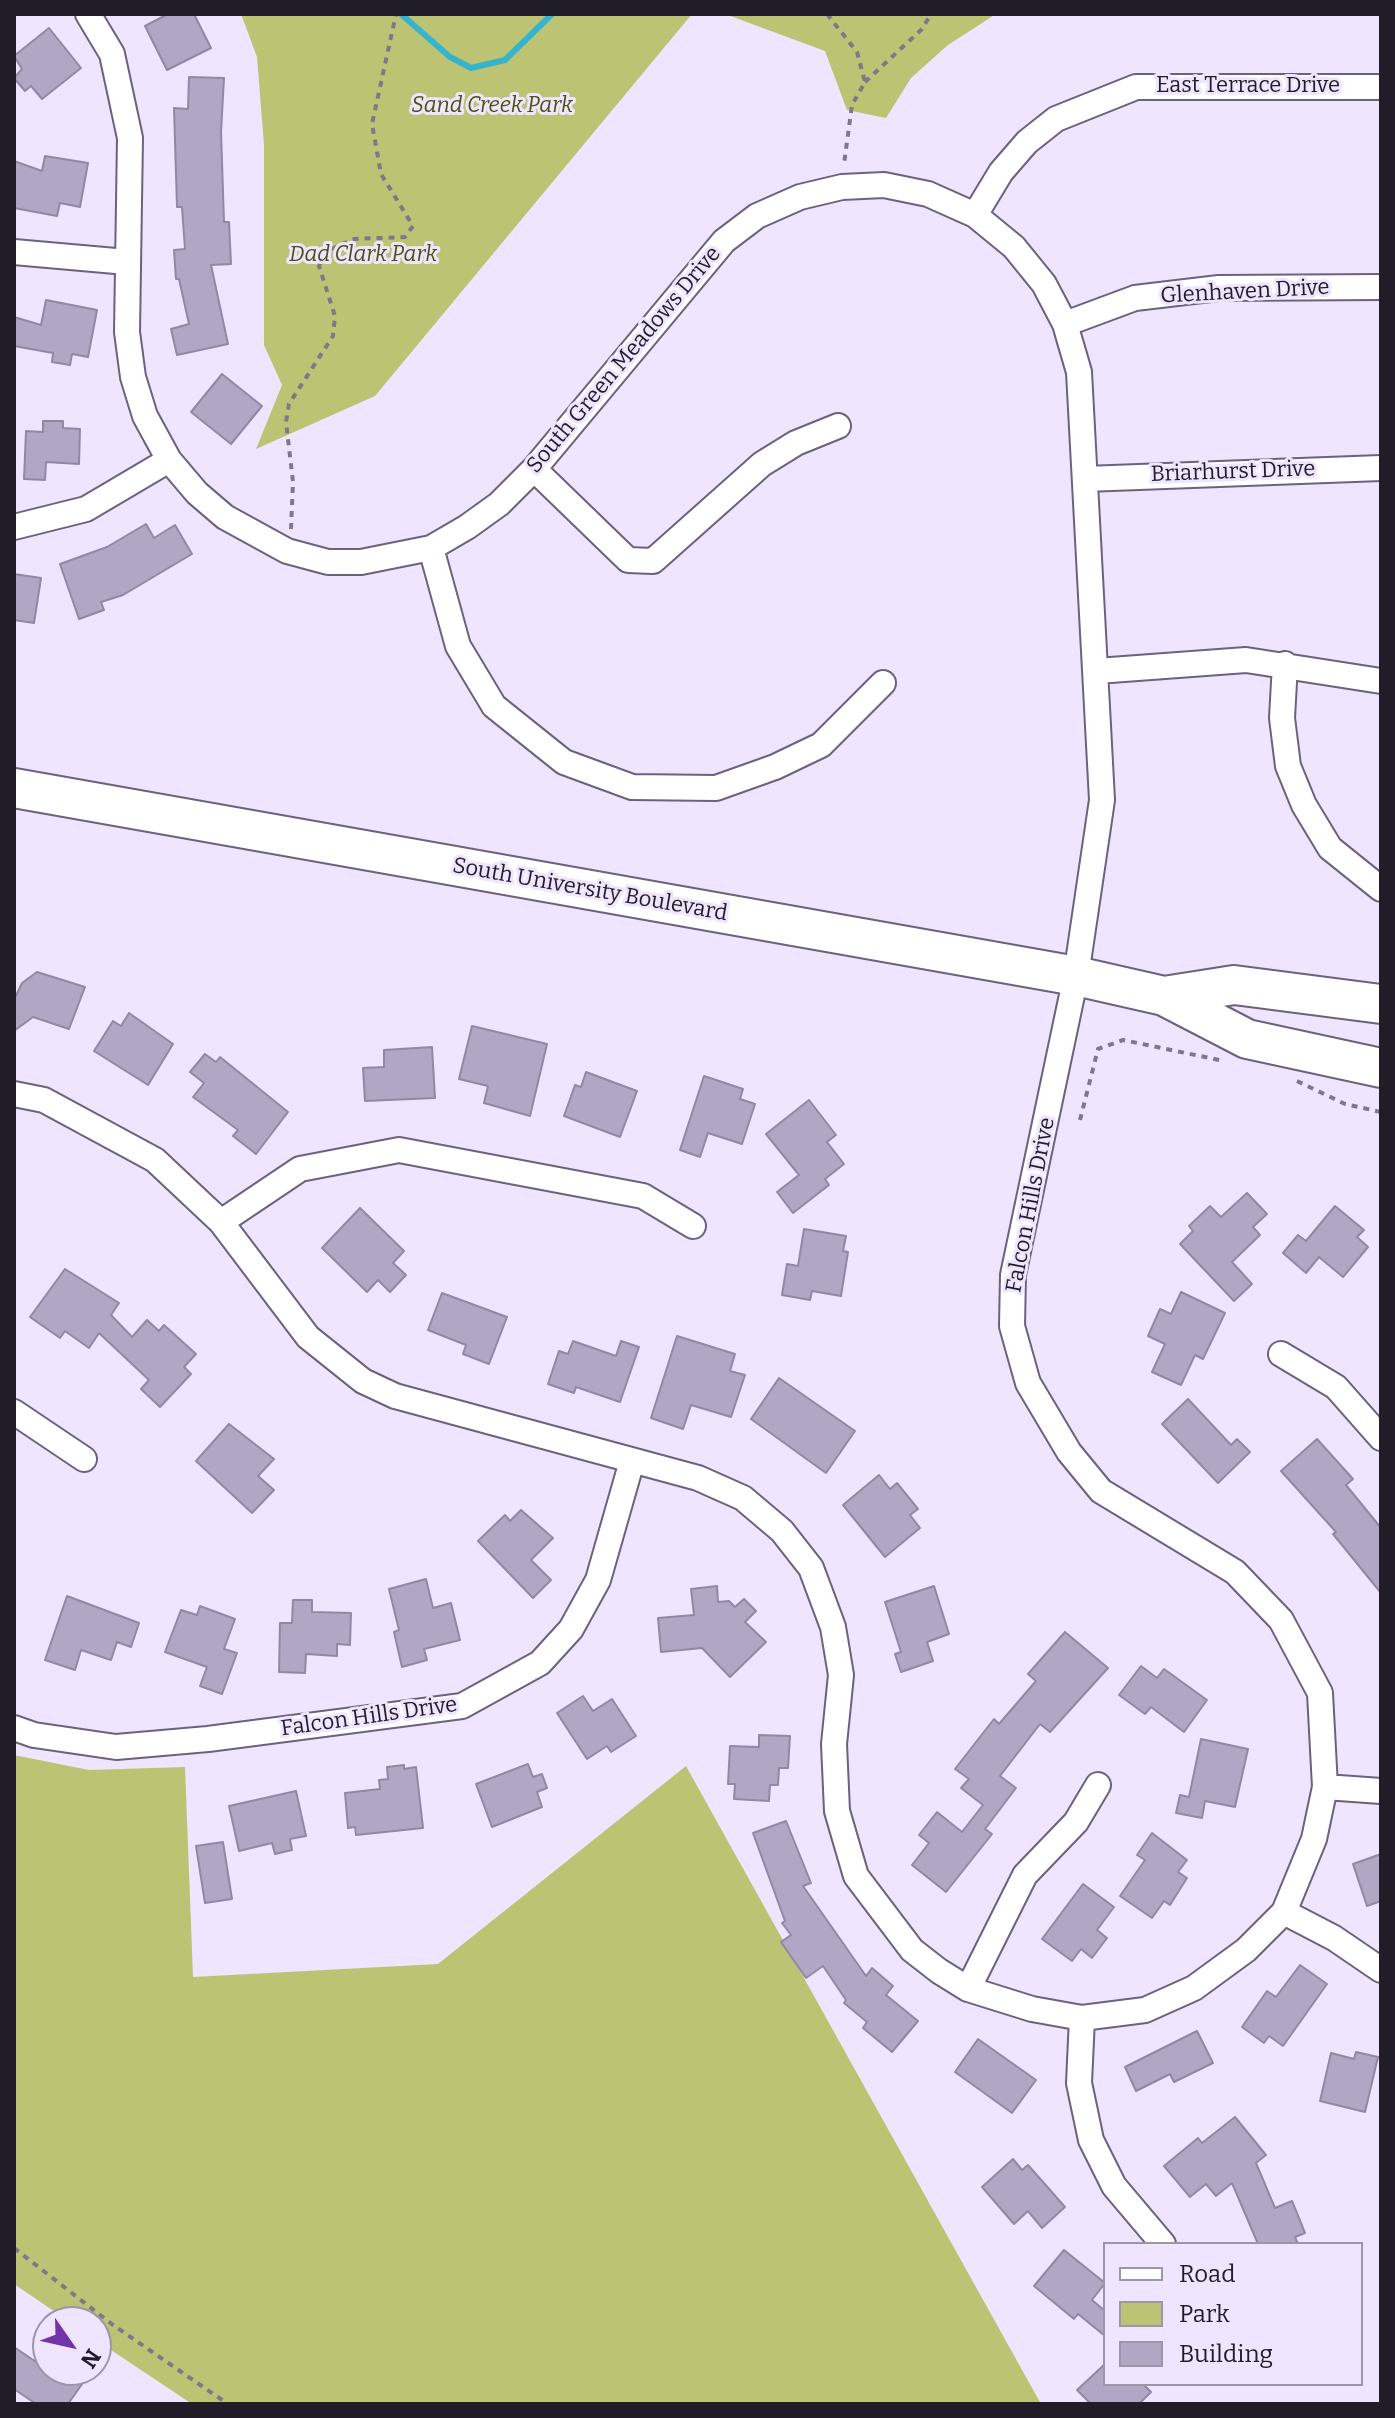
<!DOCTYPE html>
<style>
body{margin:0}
#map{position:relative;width:1395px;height:2418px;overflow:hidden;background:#efe5ff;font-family:Bitter,serif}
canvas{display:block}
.frame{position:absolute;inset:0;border:16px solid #211d28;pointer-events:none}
.legend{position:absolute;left:1103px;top:2242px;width:260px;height:144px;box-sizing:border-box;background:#efe5ff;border:2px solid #9d95a9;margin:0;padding:10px 14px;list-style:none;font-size:24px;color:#211d28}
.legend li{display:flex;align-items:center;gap:16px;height:40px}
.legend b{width:40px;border:2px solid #9d95a9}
.north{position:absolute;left:32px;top:2306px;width:80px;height:80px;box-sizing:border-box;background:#efe5ff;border:2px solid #9d95a9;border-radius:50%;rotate:124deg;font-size:22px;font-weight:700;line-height:32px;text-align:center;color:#211d28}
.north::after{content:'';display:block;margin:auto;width:28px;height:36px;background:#7434a9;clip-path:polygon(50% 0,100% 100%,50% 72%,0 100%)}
</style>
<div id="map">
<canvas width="1395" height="2418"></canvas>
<div class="frame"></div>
<ul class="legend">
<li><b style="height:10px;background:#fff"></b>Road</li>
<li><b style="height:22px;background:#bcc372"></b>Park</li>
<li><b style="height:22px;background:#b1a6c4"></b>Building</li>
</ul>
<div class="north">N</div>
</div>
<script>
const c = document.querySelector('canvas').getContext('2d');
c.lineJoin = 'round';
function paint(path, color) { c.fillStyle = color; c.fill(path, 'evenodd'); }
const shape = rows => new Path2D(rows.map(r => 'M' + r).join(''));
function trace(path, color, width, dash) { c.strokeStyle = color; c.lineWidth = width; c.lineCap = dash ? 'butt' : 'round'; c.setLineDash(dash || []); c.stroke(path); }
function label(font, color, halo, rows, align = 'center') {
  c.font = font + ' Bitter,serif'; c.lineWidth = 6; c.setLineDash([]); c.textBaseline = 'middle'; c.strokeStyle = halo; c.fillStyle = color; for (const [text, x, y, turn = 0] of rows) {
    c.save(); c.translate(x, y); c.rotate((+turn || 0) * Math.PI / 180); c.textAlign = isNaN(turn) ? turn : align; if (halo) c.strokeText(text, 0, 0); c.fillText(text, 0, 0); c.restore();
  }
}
paint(shape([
 [241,14,692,14,375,396,256,449,282,385,264,345,264,145,257,57],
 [725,14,996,14,948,45,911,78,886,118,847,110,825,51],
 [14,1755,89,1770,185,1767,193,1977,438,1964,686,1766,1041,2404,192,2404,96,2340,96,2322,70,2322,14,2284]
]), '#bcc372');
trace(shape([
 [401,14,450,57,471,68,505,60,552,14]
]), '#37b4cd', 6);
const building = shape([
 [168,14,194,14,211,48,167,70,145,26,168,14],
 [49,28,81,68,42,99,31,86,25,91,14,78,22,69,14,56,49,28],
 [189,77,224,78,221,132,224,222,229,222,231,264,211,265,228,344,177,355,171,329,189,324,179,279,176,279,174,250,185,249,182,207,177,207,174,108,188,109,189,77],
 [45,156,88,163,80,207,60,203,57,216,14,208,14,161,42,171,45,156],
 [46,300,97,310,88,357,72,354,70,365,52,362,53,353,14,346,14,317,41,325,46,300],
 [222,374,262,406,231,444,191,412,222,374],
 [43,421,63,421,63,428,80,429,79,464,46,462,45,480,24,479,26,431,43,432,43,421],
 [146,524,154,538,175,525,192,554,123,595,101,602,104,610,79,619,60,564,107,547,146,524],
 [14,574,41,578,34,623,14,620,14,574],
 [37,972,85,987,69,1029,33,1017,14,1031,14,1000,22,983,37,972],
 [129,1013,173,1044,148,1085,94,1051,113,1021,121,1026,129,1013],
 [472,1026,547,1044,530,1116,484,1103,488,1086,459,1079,472,1026],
 [432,1047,435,1098,365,1101,363,1068,384,1067,384,1050,432,1047],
 [205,1054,216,1062,220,1057,288,1112,256,1154,233,1136,238,1130,193,1097,204,1083,190,1072,205,1054],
 [586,1072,637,1091,620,1137,564,1116,575,1085,581,1087,586,1072],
 [704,1076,743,1089,740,1099,755,1104,742,1144,708,1133,700,1157,680,1150,704,1076],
 [809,1100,836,1135,827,1142,844,1164,825,1179,829,1185,793,1213,777,1192,799,1175,766,1134,809,1100],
 [1247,1193,1267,1214,1253,1227,1260,1235,1232,1262,1252,1284,1234,1301,1180,1244,1193,1231,1189,1226,1210,1206,1221,1217,1247,1193],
 [1335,1206,1364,1230,1357,1237,1368,1247,1343,1277,1319,1257,1306,1273,1283,1253,1298,1235,1306,1241,1335,1206],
 [360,1208,404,1251,393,1263,406,1275,390,1292,378,1280,367,1292,322,1248,360,1208],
 [804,1229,846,1236,843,1251,848,1252,841,1296,812,1291,810,1300,782,1295,787,1264,798,1266,804,1229],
 [65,1269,119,1303,111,1315,132,1337,147,1320,159,1331,164,1325,196,1354,184,1367,191,1374,160,1407,141,1389,149,1380,99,1333,89,1348,65,1331,60,1338,30,1317,65,1269],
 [1181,1292,1225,1313,1203,1359,1195,1355,1181,1385,1152,1372,1165,1344,1148,1336,1160,1309,1171,1314,1181,1292],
 [442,1293,507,1317,489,1364,463,1354,466,1345,428,1330,442,1293],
 [677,1336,735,1354,730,1371,745,1375,731,1417,691,1405,683,1429,651,1418,677,1336],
 [573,1341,616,1356,621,1341,639,1347,620,1402,576,1387,574,1393,548,1384,559,1351,568,1354,573,1341],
 [779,1378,855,1431,826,1473,751,1419,779,1378],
 [1188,1399,1231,1445,1237,1439,1250,1452,1218,1483,1162,1424,1188,1399],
 [229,1424,274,1459,258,1476,274,1490,252,1513,196,1461,229,1424],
 [1317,1439,1353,1479,1346,1485,1381,1528,1381,1593,1333,1534,1336,1532,1281,1471,1317,1439],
 [879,1475,890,1489,897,1483,918,1509,910,1515,920,1528,885,1557,843,1505,879,1475],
 [521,1510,553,1538,531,1560,551,1580,533,1598,478,1541,505,1515,510,1521,521,1510],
 [426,1579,433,1608,451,1603,460,1640,424,1649,427,1660,402,1667,394,1632,399,1630,389,1589,426,1579],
 [717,1586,718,1602,729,1601,735,1607,744,1599,756,1611,745,1622,766,1642,730,1677,702,1648,661,1652,658,1618,694,1615,691,1589,717,1586],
 [934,1586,949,1634,927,1642,933,1661,901,1672,895,1654,901,1652,885,1602,934,1586],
 [67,1596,139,1623,131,1647,117,1642,111,1660,81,1650,75,1670,45,1660,67,1596],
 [293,1600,312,1600,312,1612,351,1613,350,1645,337,1644,337,1656,306,1654,305,1673,279,1672,280,1623,292,1623,293,1600],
 [200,1606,235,1619,224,1649,237,1653,222,1694,200,1686,207,1667,165,1652,181,1610,197,1615,200,1606],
 [1065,1632,1108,1668,1050,1732,1040,1724,1000,1776,1016,1788,985,1829,992,1834,946,1892,912,1865,929,1843,919,1835,937,1812,962,1832,983,1805,961,1788,969,1779,955,1769,994,1719,999,1724,1036,1681,1028,1674,1065,1632],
 [1141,1666,1157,1678,1164,1669,1207,1700,1184,1732,1151,1707,1145,1714,1119,1695,1141,1666],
 [583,1696,593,1711,612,1699,636,1736,611,1752,607,1746,587,1759,557,1713,583,1696],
 [759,1735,790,1736,788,1768,779,1768,778,1785,770,1785,769,1801,734,1799,735,1784,728,1784,730,1746,759,1747,759,1735],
 [1201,1739,1248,1749,1235,1807,1205,1801,1202,1818,1176,1813,1180,1795,1189,1797,1201,1739],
 [528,1764,533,1777,542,1774,547,1788,537,1792,542,1807,492,1827,476,1784,528,1764],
 [404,1765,404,1769,416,1767,423,1828,356,1835,355,1827,348,1828,345,1793,380,1789,379,1780,388,1779,387,1767,404,1765],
 [296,1791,306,1836,290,1839,292,1850,275,1854,272,1843,239,1851,229,1806,296,1791],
 [786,1821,811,1883,803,1886,866,1976,872,1968,893,1986,886,1995,918,2021,892,2052,863,2028,867,2022,844,2003,846,2000,823,1966,806,1978,781,1942,791,1935,782,1923,785,1921,753,1833,786,1821],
 [1152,1833,1187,1860,1178,1872,1187,1878,1170,1905,1164,1901,1152,1918,1120,1896,1145,1860,1137,1855,1152,1833],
 [223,1842,232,1899,205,1903,196,1846,223,1842],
 [1381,1854,1381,1901,1367,1906,1353,1864,1381,1854],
 [1083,1884,1114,1907,1097,1930,1107,1938,1092,1958,1081,1949,1072,1961,1042,1939,1083,1884],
 [1300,1965,1327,1984,1283,2046,1269,2036,1264,2043,1242,2027,1267,1991,1276,1997,1300,1965],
 [1197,2031,1213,2063,1174,2082,1170,2074,1136,2091,1125,2067,1197,2031],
 [978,2039,1036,2080,1012,2113,955,2072,978,2039],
 [1356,2052,1378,2057,1365,2112,1320,2101,1331,2053,1354,2059,1356,2052],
 [1235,2117,1266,2155,1256,2163,1275,2208,1292,2201,1305,2233,1295,2237,1298,2244,1258,2244,1232,2183,1216,2196,1206,2184,1190,2197,1164,2166,1198,2138,1202,2143,1235,2117],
 [1013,2159,1022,2170,1028,2165,1065,2207,1042,2228,1028,2211,1014,2224,982,2187,1013,2159],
 [1064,2250,1105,2283,1092,2300,1105,2311,1105,2336,1078,2314,1074,2319,1034,2286,1064,2250],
 [14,2347,48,2370,92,2370,68,2404,36,2404,14,2389,14,2347],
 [1105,2364,1105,2384,1143,2384,1151,2392,1139,2404,1091,2404,1077,2390,1105,2364]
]);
paint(building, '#b1a6c4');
trace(building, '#9387a4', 2);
const street = shape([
 [975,215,1001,172,1027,142,1056,119,1136,87,1381,87],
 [14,252,127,262],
 [1065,324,1135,298,1219,288,1381,287],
 [534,469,628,560,653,561,762,464,796,443,838,426],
 [1085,479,1381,468],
 [14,527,86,509,169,460],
 [431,548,458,646,494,706,564,762,632,787,716,788,775,767,821,745,883,683],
 [1285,664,1282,718,1288,766,1304,805,1330,848,1381,889],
 [1097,671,1246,660,1381,681],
 [14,1094,44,1100,155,1160,221,1222,308,1337,363,1381,395,1396,698,1478,743,1498,782,1531,811,1568,833,1627,841,1675,834,1744,837,1811,856,1876,912,1950,939,1971,968,1989,1032,2009,1082,2018,1145,2010,1194,1988,1246,1950,1284,1912,1314,1839,1325,1787,1320,1693,1281,1620,1235,1572,1101,1491,1069,1452,1028,1383,1012,1326,1013,1275,1076,976,1102,800,1079,372,1065,324,1044,284,1014,247,975,215,928,194,884,185,842,187,800,197,757,216,724,241,534,469,499,504,467,527,431,548,361,562,328,562,287,551,225,517,197,493,169,460,145,416,133,377,127,332,130,138,112,54,88,14],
 [221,1222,300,1169,399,1150,643,1196,693,1226],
 [1281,1354,1336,1387,1381,1438],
 [14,1412,84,1459],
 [14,1728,34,1735,116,1747,208,1739,462,1706,540,1663,571,1629,598,1580,632,1461],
 [1325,1787,1381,1791],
 [1284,1912,1334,1938,1381,1970],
 [968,1989,1025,1875,1076,1822,1098,1785],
 [1082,2018,1079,2083,1091,2140,1114,2186,1163,2244]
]);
const primary = shape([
 [14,788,1076,976,1164,996,1247,1039,1381,1068],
 [1164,996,1234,985,1381,1004]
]);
trace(street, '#6d627d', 28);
trace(primary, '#6d627d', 42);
trace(shape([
 [827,14,857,52,865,82,852,105,844,164],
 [865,82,922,29,931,14],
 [291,529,293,482,286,422,289,404,333,336,335,316,319,266,329,250,354,239,405,237,413,226,381,174,372,124,396,14],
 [1297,1081,1345,1104,1381,1112],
 [1080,1120,1098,1049,1123,1040,1224,1061],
 [14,2248,113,2325,228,2404]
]), '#7f788a', 4, [6, 6]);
trace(street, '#fff', 24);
trace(primary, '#fff', 38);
label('22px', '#211d28', '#efe5ff', [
 ["East Terrace Drive",1248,86],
 ["Glenhaven Drive",1245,292,-3],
 ["South Green Meadows Drive",624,360,-50],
 ["Briarhurst Drive",1233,472,-2],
 ["South University Boulevard",590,890,10],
 ["Falcon Hills Drive",1031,1205,-79],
 ["Falcon Hills Drive",369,1717,-8]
]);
label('italic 22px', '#4e5210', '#efe5ff', [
 ["Sand Creek Park",492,106],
 ["Dad Clark Park",363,255]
]);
</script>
